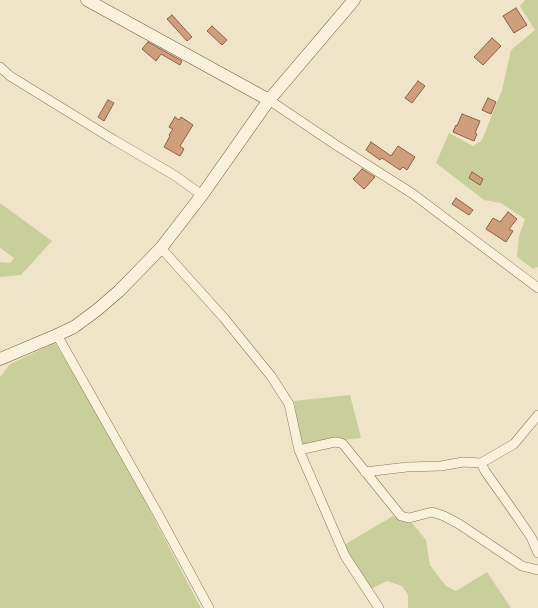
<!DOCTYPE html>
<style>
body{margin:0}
canvas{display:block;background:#f0e4c8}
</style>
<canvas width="538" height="608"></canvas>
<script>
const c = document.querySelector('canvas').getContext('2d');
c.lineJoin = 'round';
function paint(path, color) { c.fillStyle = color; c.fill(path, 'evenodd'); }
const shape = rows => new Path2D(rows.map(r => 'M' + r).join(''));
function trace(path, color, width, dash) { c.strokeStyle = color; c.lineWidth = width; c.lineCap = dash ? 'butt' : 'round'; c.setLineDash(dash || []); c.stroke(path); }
paint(shape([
 [525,0,538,0,538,267,533,269,517,257,519,236,525,219,501,203,484,200,436,163,449,133,473,146,482,140,502,90,511,50,535,30,520,6],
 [0,203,52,241,21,275,0,277,0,262,10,263,14,258,0,248],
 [55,343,115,444,201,608,0,608,0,377,10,364],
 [350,395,361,438,301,445,294,401],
 [393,516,413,524,426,540,430,565,446,586,456,591,487,572,511,608,408,608,408,595,402,586,387,581,371,589,344,545]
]), '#c9cf9b');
const building = shape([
 [516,8,527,25,514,33,503,16,516,8],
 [172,15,192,37,187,41,167,19,172,15],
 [212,26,227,40,222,45,207,31,212,26],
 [492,38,501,46,483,65,474,57,492,38],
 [148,42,182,61,180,65,161,54,156,61,142,49,148,42],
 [418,81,425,86,412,103,405,98,418,81],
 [488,98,496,102,491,114,482,110,488,98],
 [108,100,114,103,104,121,98,117,108,100],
 [462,114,480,121,475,133,477,134,474,141,453,132,456,125,457,126,462,114],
 [175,117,179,120,181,117,193,125,180,146,184,149,180,156,164,147,170,136,169,135,173,129,169,127,175,117],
 [371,142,391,156,398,146,415,157,407,170,403,167,400,170,382,158,380,160,366,150,371,142],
 [362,169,375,177,364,189,353,179,362,169],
 [472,172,483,179,480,185,469,178,472,172],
 [456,198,473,210,469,215,452,204,456,198],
 [508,212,517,219,509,229,513,231,506,242,486,229,493,218,500,222,508,212]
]);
paint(building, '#cf9f7d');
trace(building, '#8d5f41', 1);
const street = shape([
 [0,67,10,76,114,140,174,175,202,195],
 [269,100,336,145,413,194,538,288],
 [161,248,224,318,271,376,289,404,299,450,345,556,379,608],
 [57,335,158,514,209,608],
 [299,450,335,442,341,443,343,444,401,516,409,518,432,512,444,516,459,524,522,566,538,570],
 [481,463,485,471,516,515,531,537,538,553],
 [365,472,407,467,441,466,463,462,481,463,514,444,538,415]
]);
const secondary = shape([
 [87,0,269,100],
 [0,359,57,335,74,327,97,310,119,291,161,248,202,195,269,100,354,0]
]);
trace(street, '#8d765c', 10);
trace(secondary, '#6f573f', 13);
trace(street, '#faf1dc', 9);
trace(secondary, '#faf1dc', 12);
</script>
